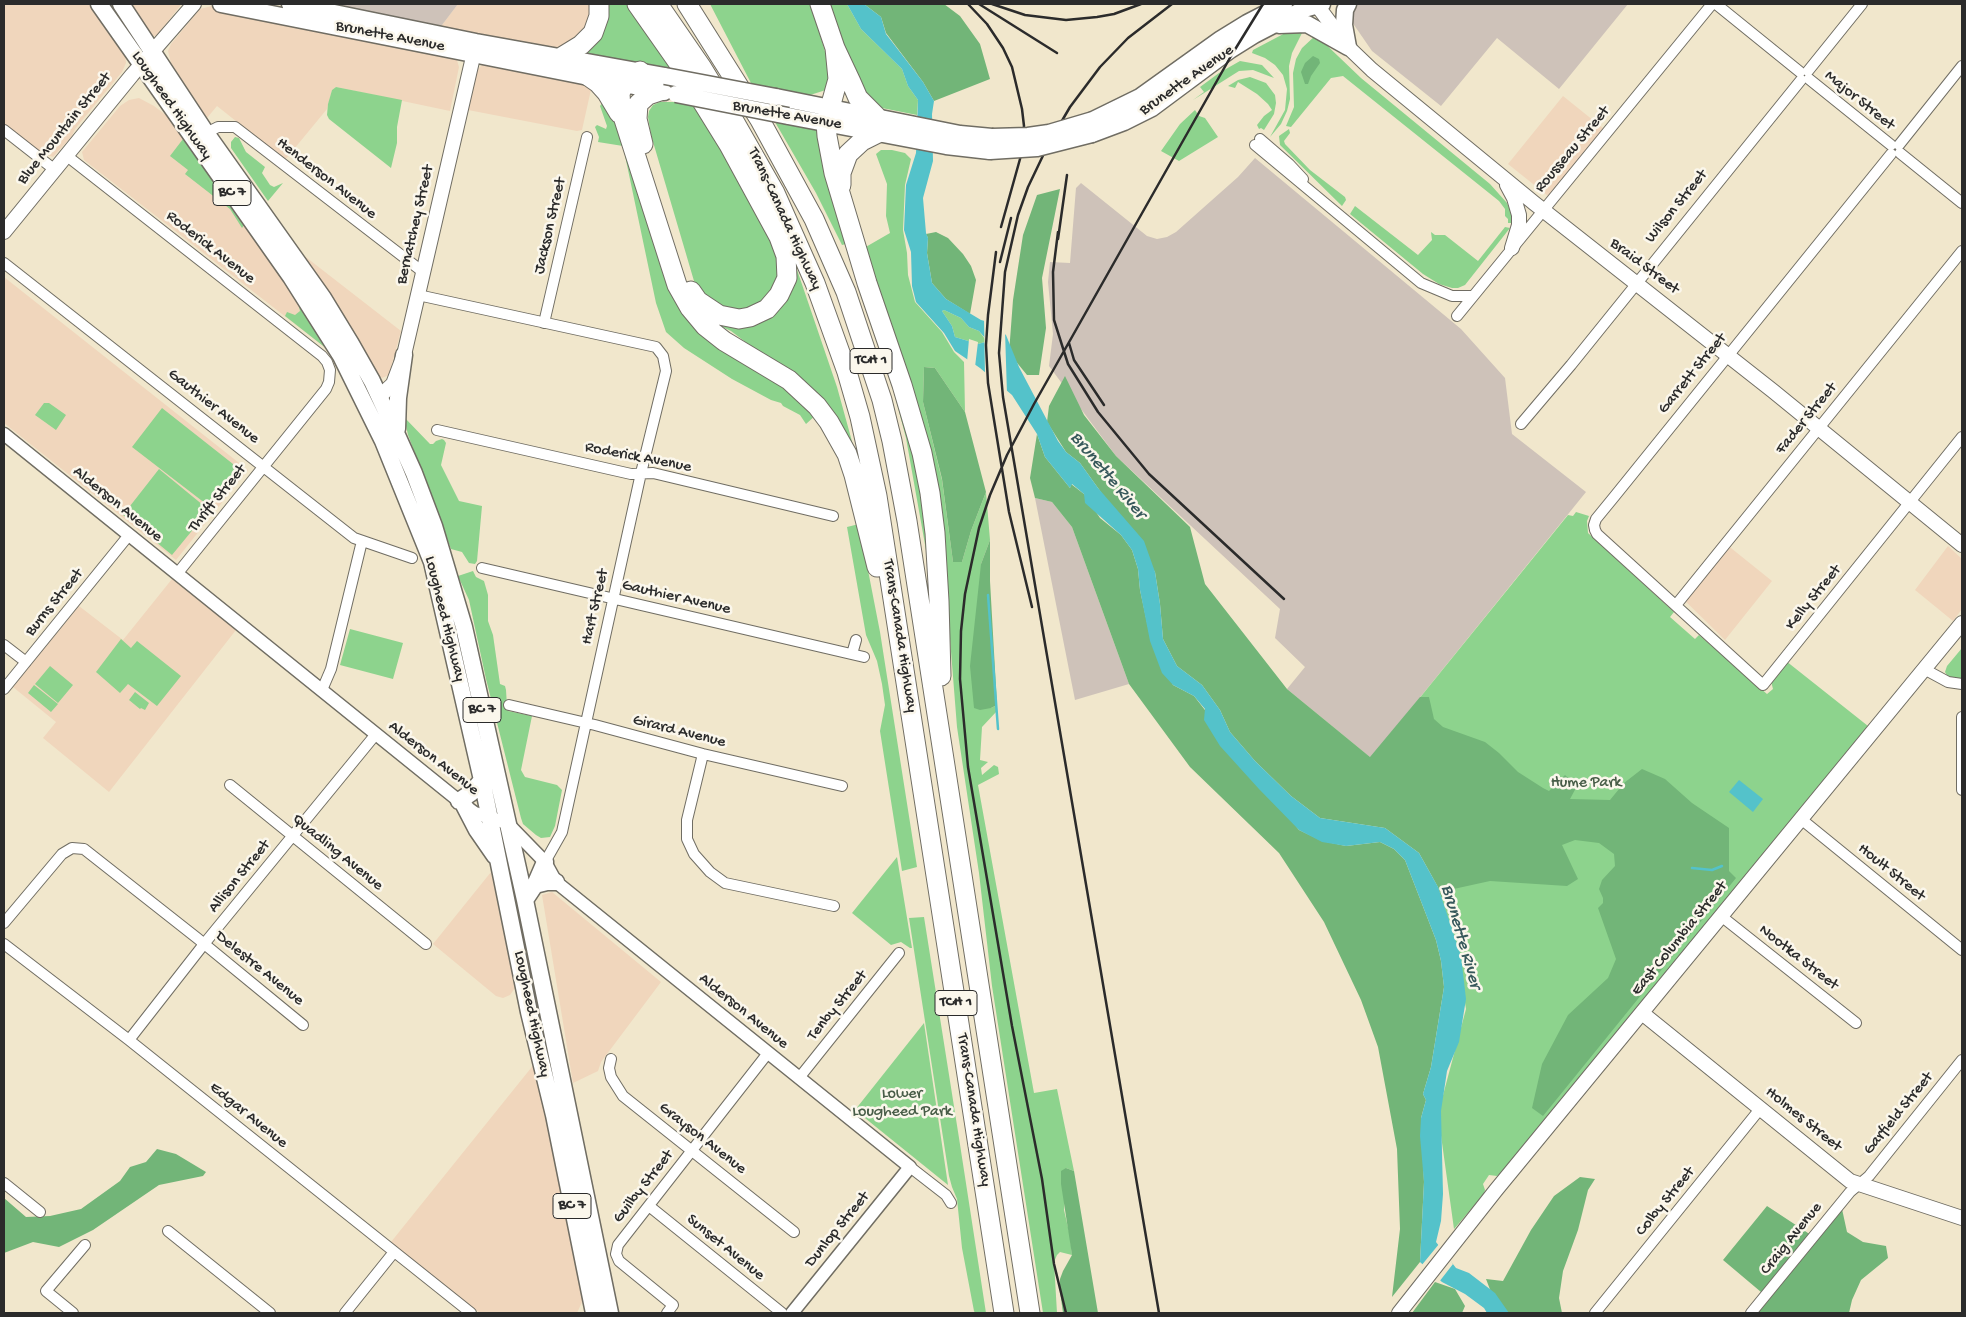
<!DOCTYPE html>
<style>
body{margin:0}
#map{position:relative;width:1966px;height:1317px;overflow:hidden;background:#f1e7cc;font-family:"Gochi Hand",sans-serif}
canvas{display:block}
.frame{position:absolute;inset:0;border:5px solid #2b2b2b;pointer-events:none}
</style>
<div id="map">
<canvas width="1966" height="1317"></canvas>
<div class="frame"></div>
</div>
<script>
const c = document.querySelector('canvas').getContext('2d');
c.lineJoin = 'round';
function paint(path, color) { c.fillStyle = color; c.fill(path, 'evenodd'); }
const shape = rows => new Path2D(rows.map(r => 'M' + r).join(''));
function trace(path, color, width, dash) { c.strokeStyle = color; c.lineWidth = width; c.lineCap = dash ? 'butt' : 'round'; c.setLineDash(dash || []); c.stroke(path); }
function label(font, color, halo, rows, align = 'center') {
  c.font = font + ' "Gochi Hand",sans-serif'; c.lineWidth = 5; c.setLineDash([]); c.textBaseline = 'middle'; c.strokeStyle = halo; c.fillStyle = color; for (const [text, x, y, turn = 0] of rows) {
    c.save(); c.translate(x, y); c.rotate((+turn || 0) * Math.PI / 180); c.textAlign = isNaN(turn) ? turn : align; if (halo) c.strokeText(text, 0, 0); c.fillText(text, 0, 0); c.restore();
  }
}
paint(shape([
 [4,4,91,4,125,55,126,63,122,72,75,129,72,136,53,157,35,150,4,124],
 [130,4,180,4,180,6,157,35,154,36,152,36],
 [458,4,593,4,585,33,561,47,549,48,439,29],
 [212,6,282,20,456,57,459,67,450,111,336,87,332,90,327,109,285,160,217,106,207,118,171,63,168,51,171,44,200,9],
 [485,62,592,85,582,130,577,131,468,110,477,70],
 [1563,96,1604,129,1548,196,1508,164],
 [139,98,154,106,171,119,286,280,327,349,84,160,82,152,120,106,129,100],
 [298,251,401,331,389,375,382,378,376,373],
 [4,277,248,470,176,560,4,423],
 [1721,540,1772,581,1725,640,1678,594],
 [1948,546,1962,559,1962,609,1953,621,1915,590],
 [172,579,236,630,109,792,43,738,56,722,13,687,79,606,123,640],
 [491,872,515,988,510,995,503,998,496,996,433,944],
 [552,892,661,982,601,1062,598,1071,573,1083,542,895],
 [535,1063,561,1180,583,1296,582,1302,577,1313,480,1313,391,1242]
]), '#f0d6bc');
paint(shape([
 [327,4,458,4,439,29],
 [1356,4,1628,4,1559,89,1497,38,1441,106,1372,51,1352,22,1353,6],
 [1255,158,1461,329,1505,378,1512,434,1586,492,1371,758,1287,689,1305,667,1275,638,1280,609,1116,456,1049,366,1053,334,1048,282,1050,262,1070,263,1076,188,1081,183,1147,236,1157,239,1167,237,1176,232,1238,177],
 [1035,498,1052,502,1072,527,1129,684,1075,700]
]), '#cec2b9');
paint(shape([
 [604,4,629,4,675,71,586,53],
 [710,4,811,4,831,72,829,89,807,96,752,85],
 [827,4,847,4,861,29,902,69,908,86,918,100,917,115,882,108,872,103,860,88],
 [1304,29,1292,53,1289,66,1290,99,1287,111,1281,124,1270,137,1285,110,1287,89,1283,75,1275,65,1265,58,1252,53,1253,50,1289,31],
 [1316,35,1361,78,1490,184,1507,203,1512,215,1512,223,1508,223,1508,219,1505,216,1505,209,1499,201,1343,76,1331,78,1291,127,1286,126,1294,107,1293,73,1296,59,1302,48],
 [1240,61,1262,65,1274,78,1253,70,1239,71,1193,100,1204,92,1200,87,1219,73],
 [1250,77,1266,83,1275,95,1276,103,1274,114,1264,130,1261,128,1259,129,1257,125,1264,116,1272,110,1268,104,1257,94,1238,82,1235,88,1228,86,1238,80],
 [336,87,402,100,397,127,397,143,391,168,329,119,327,115,328,104,332,90],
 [603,102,617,124,664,273,770,376,816,415,806,424,800,415,783,406,781,403,771,400,732,379,684,348,666,332,656,303,623,146,598,142,599,137,595,127,597,125,606,129,607,126,600,106],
 [660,102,676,102,697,107,772,242,777,256,778,280,770,298,748,311,722,310,699,290,694,281,651,135,648,117,649,111,653,105],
 [1195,110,1199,116,1205,118,1218,137,1179,161,1161,151,1180,124],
 [775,122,819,129,846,244,842,245,816,193],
 [1289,129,1290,133,1284,141,1285,144,1310,170,1345,197,1346,200,1342,206,1280,145,1279,136],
 [235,137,239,138,246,152,265,167,262,173,270,185,274,187,283,183,268,201,231,148,231,142],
 [183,139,238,216,244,225,242,228,230,209,185,174,188,170,170,156],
 [881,150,892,150,905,153,911,159,905,185,903,230,907,253,908,275,915,302,942,332,954,352,964,362,965,412,935,368,924,367,923,402,942,480,953,562,962,562,971,531,986,492,990,540,981,564,991,708,997,705,997,711,982,727,980,760,988,762,981,768,982,775,994,765,998,767,999,774,978,785,1034,1093,1057,1089,1074,1171,1066,1168,1064,1210,1070,1236,1072,1255,1060,1252,1057,1255,1054,1262,1057,1313,1043,1313,992,986,979,873,957,727,942,538,864,248,890,233,886,216,887,184,876,154],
 [1355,206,1418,255,1432,240,1431,232,1435,235,1445,235,1478,261,1505,227,1510,228,1465,285,1458,288,1452,288,1439,284,1423,274,1350,214],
 [793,258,837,387,853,445,849,447,752,347,731,331,718,325,711,319,753,323],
 [298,303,327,349,285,316,287,312,295,315,300,311],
 [944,310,961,318,969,327,979,331,985,339,985,342,978,344,955,337,952,326,942,311],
 [888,370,919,463,929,567,906,438],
 [44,403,49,403,66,415,56,430,35,415],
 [162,408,233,464,235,477,210,507,132,447],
 [404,417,430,444,433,444,436,441,442,439,444,440,446,443,441,465,459,501,482,506,477,561,475,564,469,563,462,552,451,549,408,435],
 [159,469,209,510,172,555,123,515],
 [1576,512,1589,516,1587,521,1588,533,1674,612,1670,617,1695,639,1699,635,1767,694,1773,689,1771,681,1786,661,1868,726,1501,1173,1497,1176,1489,1175,1483,1184,1485,1190,1484,1194,1454,1229,1438,1114,1466,1009,1456,946,1438,887,1371,758,1568,515,1573,516],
 [859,524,880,632,917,867,902,871,880,731,885,705,882,684,877,661,866,635,847,527],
 [473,571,476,577,484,581,488,595,488,621,493,635,500,684,505,686,506,690,507,706,508,711,532,716,521,770,525,777,557,785,562,790,555,826,550,837,541,838,536,835,523,824,521,818,486,679,469,600,458,576],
 [350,629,403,643,393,679,340,665],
 [121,639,131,648,137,641,181,676,157,706,128,684,120,693,96,672],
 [1962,648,1962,679,1953,679,1948,677,1945,672,1947,666],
 [50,666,73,685,58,703,35,684],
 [34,685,58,704,51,712,28,693],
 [135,692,149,703,145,710,141,708,140,709,129,700],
 [897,857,912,948,910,948,901,942,891,945,852,913],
 [924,917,959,1138,986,1313,975,1313,974,1311,962,1248,957,1199,952,1187,949,1176,909,918],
 [924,1023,948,1185,855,1110]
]), '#8dd38d');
paint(shape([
 [864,4,944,4,960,16,980,44,990,79,934,101,923,82,886,33,881,17],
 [1313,56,1319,59,1320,63,1311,76,1308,84,1305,84,1301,72,1305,63],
 [1060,189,1042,278,1046,328,1039,375,1027,375,1009,353,1013,300,1023,235,1037,195],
 [936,232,948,238,963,254,971,266,976,280,970,314,946,299,932,283,927,253,928,238,926,234],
 [924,367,935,368,965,412,986,492,971,531,962,562,953,562,942,479,923,402],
 [1065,376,1084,415,1116,456,1190,527,1205,584,1287,689,1370,757,1420,697,1429,697,1434,719,1443,727,1485,742,1499,753,1518,772,1543,788,1549,791,1565,775,1577,786,1570,799,1610,800,1624,783,1642,769,1665,779,1692,803,1729,828,1729,871,1736,878,1543,1116,1532,1108,1542,1064,1568,1015,1608,978,1616,959,1598,908,1603,903,1603,898,1599,889,1602,880,1615,866,1614,854,1599,843,1575,840,1562,845,1578,879,1567,886,1490,881,1449,890,1441,897,1438,887,1419,853,1385,828,1320,818,1291,796,1255,761,1230,732,1220,710,1202,685,1177,666,1163,639,1160,604,1155,572,1098,488,1080,463,1066,452,1047,422,1049,406],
 [1037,434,1045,457,1070,488,1071,484,1084,494,1100,518,1121,535,1132,550,1138,569,1140,590,1151,641,1173,685,1194,696,1299,830,1322,841,1346,846,1380,842,1394,849,1405,860,1436,940,1441,961,1444,987,1431,1067,1423,1094,1426,1100,1421,1118,1424,1182,1420,1262,1392,1297,1400,1229,1397,1149,1378,1047,1361,1000,1324,922,1279,853,1190,767,1129,684,1072,527,1052,502,1035,498,1030,478],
 [990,540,990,581,997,705,991,708,980,710,974,708,970,666,981,564],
 [157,1149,176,1154,206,1172,203,1176,159,1185,93,1230,59,1247,33,1242,4,1253,4,1198,26,1217,50,1216,81,1209,120,1181,130,1167,146,1162],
 [1066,1168,1074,1171,1098,1313,1063,1313,1060,1291,1060,1279,1063,1271,1072,1255,1061,1184,1061,1171],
 [1580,1177,1595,1179,1588,1190,1578,1230,1563,1271,1559,1298,1562,1313,1499,1313,1486,1279,1503,1281,1531,1230,1554,1196],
 [1767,1206,1814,1237,1842,1209,1847,1232,1863,1242,1886,1246,1888,1258,1861,1280,1852,1300,1849,1313,1755,1313,1766,1299,1761,1292,1723,1260],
 [1435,1282,1455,1289,1465,1306,1462,1313,1412,1313]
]), '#72b578');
paint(shape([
 [847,4,864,4,881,17,886,34,923,82,934,101,932,114,933,161,923,198,926,233,928,238,927,253,932,283,946,299,981,320,992,323,1006,335,1019,367,1058,441,1066,452,1080,463,1098,488,1144,541,1155,572,1160,604,1163,639,1177,666,1202,685,1220,710,1230,732,1255,761,1291,796,1320,818,1385,828,1419,853,1438,887,1461,956,1466,999,1459,1042,1447,1071,1441,1111,1443,1194,1441,1221,1436,1242,1456,1268,1469,1273,1495,1293,1509,1313,1487,1313,1484,1308,1465,1294,1442,1282,1420,1262,1424,1182,1420,1136,1421,1118,1426,1100,1423,1094,1431,1067,1444,987,1441,961,1436,940,1405,860,1394,849,1380,842,1346,846,1322,842,1299,830,1259,789,1220,746,1204,720,1205,709,1194,696,1173,685,1162,673,1150,641,1140,590,1138,569,1132,550,1121,535,1085,503,1084,494,1072,484,1070,488,1045,457,1037,434,1012,395,980,368,955,351,944,333,916,302,912,286,911,252,904,230,906,185,916,153,918,100,908,86,902,69,861,29],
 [944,310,961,318,969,327,979,331,985,338,985,342,978,344,955,337,952,326,942,311],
 [1739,780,1763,799,1753,812,1729,792]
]), '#54c2ca');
paint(shape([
 [984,318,993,321,1005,331,1007,394,985,375],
 [969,339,978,342,975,367,967,362],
 [1439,1244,1453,1264,1439,1282,1421,1266]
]), '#f1e7cc');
trace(shape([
 [988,595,998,729],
 [1692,868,1712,870,1722,866]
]), '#54c2ca', 2.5);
const minor = shape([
 [1716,4,1800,72],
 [1808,71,1862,4],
 [1809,79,1891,145],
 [4,130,55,170],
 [206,133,218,127,235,127,423,272],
 [1260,139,1289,164,1303,179],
 [1255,145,1421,283,1452,296,1473,296],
 [1899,145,1962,66],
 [1900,153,1962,203],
 [1891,154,1614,497,1596,519,1594,525,1595,530,1597,534,1763,685,1962,437],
 [67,156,322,356,327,362,330,370,329,382,326,389,177,574],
 [4,263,354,538,412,558],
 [418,295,656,347,663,356,666,371,641,473,562,832,545,862],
 [1457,316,1712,4],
 [544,323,587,137],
 [1521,424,1571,365,1801,80],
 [437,430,631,474,653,473,833,516],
 [482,568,864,657],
 [1676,605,1962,251],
 [4,645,26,662],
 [852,654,856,640],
 [1924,669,1948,682,1962,684],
 [4,689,129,535],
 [322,690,331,669,362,541],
 [509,705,595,725,703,754,842,786],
 [1962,717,1962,790],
 [703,754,687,820,687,839,694,854,710,872,725,883,834,906],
 [230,785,426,944],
 [1801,819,1962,950],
 [1721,916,1856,1023],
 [4,923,62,854,72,848,84,849,197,938,303,1025],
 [4,944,129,1040,471,1313],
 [129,1040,204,944,376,734],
 [611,1059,609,1068,611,1077,623,1096,794,1232],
 [799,1078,899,953],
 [910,1167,946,1195,951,1203],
 [4,1183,40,1212],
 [649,1206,782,1313],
 [168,1231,270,1313],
 [73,1313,46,1291,85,1245],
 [345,1313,394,1252],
 [667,1313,673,1305,619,1261,616,1254,618,1245,768,1053],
 [1595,1313,1760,1109],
 [1751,1313,1850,1192,1869,1176,1962,1060]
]);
const tertiary = shape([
 [4,434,464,805,475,813,507,823,545,862,556,882,910,1167,792,1313]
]);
const secondary = shape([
 [1316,4,1348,47,1372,70,1534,203,1773,391,1962,545],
 [1507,185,1514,198,1519,215,1519,225,1512,248],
 [4,232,132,75,194,4],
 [379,397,393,384,404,355,476,44],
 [1642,1013,1850,1181,1962,1218],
 [1399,1313,1496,1190,1962,623]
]);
const primary = shape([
 [99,4,291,277,341,356,383,441,432,562,482,780,529,1012,554,1115,594,1313],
 [121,4,206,133,323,298,351,344,372,381,392,424,414,473,434,526,464,627,525,900,610,1313],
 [221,4,664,92],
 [290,4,476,42,665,76],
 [1348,4,1345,10,1344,25,1348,47],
 [1279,25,1307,24,1348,47],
 [776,97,960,134,992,137],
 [788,116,946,146,990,151],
 [1093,120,1140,97,1221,39,1247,23,1284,4],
 [1092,134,1124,122,1152,108,1230,50,1254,35,1304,9,1322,4],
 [397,429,398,398,404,355],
 [459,801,471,793,482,780],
 [464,805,477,830,495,856],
 [535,885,547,882,556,882],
 [525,900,535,885,545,862]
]);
const motorway = shape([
 [637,4,677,61,729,145,779,237,786,256,787,278,779,295,767,309,750,317,739,319,719,315,698,301,691,291],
 [658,4,702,68,730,114,775,193,815,283,847,372,860,417,877,496,1004,1313],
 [687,4,760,120,814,219,846,292,882,400,892,441,907,521,1030,1313],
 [820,4,835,48,851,82,858,98,876,116],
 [835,48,838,79,826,122,827,136,834,173,867,283,902,385,922,453,930,493,935,533,939,601,941,676],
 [563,56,581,45,593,33,599,16,599,4],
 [640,71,623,87,620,93,621,110,677,285,690,308,705,326,724,341,789,380,817,406,829,422,847,454,854,475,877,567],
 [588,76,598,83,607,93,619,113],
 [643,144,637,119,638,104,648,95,660,91],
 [841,185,841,173,848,154,862,141,878,133]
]);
trace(minor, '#706d63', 12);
trace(tertiary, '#706d63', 15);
trace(secondary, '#706d63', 16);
trace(primary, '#706d63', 19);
trace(motorway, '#706d63', 21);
trace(minor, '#fff', 10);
trace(tertiary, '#fff', 12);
trace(secondary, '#fff', 14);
trace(primary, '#fff', 16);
trace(motorway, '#fff', 19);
trace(shape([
 [968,4,987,24,1003,48,1012,67,1022,109,1024,126,1020,159,1001,227],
 [979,4,1057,53],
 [992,4,1025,15,1066,20,1097,17,1114,14,1141,4],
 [1058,232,1053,272,1054,320,1068,364,1098,412,1149,474,1284,599],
 [1058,239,1067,175],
 [996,252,988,315,986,345,988,383,1009,512,1032,607],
 [1000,262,1011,218],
 [1069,343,1074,360,1104,405],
 [1066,1313,1054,1264,1042,1179,1012,1026,968,767,960,679,961,631,965,594,979,528,990,495,1007,455,1034,404,1231,56,1263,4],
 [1159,1313,1003,397,999,353,1005,272,1018,215,1028,187,1049,143,1070,107,1100,67,1128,38,1172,4]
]), '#2b2b2b', 2.5);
const primaryBridge = shape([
 [665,76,776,97],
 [676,94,788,116],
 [992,137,1028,136,1049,133,1093,120],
 [990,151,1037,148,1092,134]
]);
trace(primaryBridge, '#706d63', 19, []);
trace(primaryBridge, '#fff', 16);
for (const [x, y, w] of [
 [232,193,38],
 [871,361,42],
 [482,710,38],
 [956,1003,42],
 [572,1206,38]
]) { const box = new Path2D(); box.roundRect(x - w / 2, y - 12.5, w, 25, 4); c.fillStyle = '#fbf7ec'; c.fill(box); trace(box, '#2b2b2b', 1); }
label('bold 15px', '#2b2b2b', null, [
 ["BC 7",232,193],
 ["TCH 1",871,361],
 ["BC 7",482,710],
 ["TCH 1",956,1003],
 ["BC 7",572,1206]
]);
label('16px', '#2b2b2b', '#fbf7ec', [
 ["Brunette Avenue",390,37,11],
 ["Brunette Avenue",1187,81,-35],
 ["Major Street",1859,101,39],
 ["Lougheed Highway",171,106,55],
 ["Brunette Avenue",787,116,10],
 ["Blue Mountain Street",65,129,-51],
 ["Rousseau Street",1573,150,-50],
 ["Henderson Avenue",326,179,38],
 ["Wilson Street",1677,207,-51],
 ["Trans-Canada Highway",784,219,65],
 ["Bernatchey Street",416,225,-77],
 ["Jackson Street",551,226,-77],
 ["Roderick Avenue",210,248,38],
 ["Braid Street",1644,267,37],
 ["Garrett Street",1693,374,-51],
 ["Gauthier Avenue",213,407,38],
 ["Fader Street",1807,419,-51],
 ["Roderick Avenue",638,458,11],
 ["Thrift Street",218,499,-51],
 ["Alderson Avenue",117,505,39],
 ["Gauthier Avenue",676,598,13],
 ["Kelly Street",1814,598,-51],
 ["Burns Street",55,603,-51],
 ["Hart Street",596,607,-77],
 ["Lougheed Highway",444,619,76],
 ["Trans-Canada Highway",899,636,81],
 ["Girard Avenue",679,732,14],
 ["Alderson Avenue",433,759,38],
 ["Quadling Avenue",337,853,39],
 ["Hoult Street",1891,873,39],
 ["Allison Street",240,877,-51],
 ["East Columbia Street",1680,939,-51],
 ["Nootka Street",1798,958,38],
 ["Delestre Avenue",259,969,39],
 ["Tenby Street",838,1006,-51],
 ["Alderson Avenue",743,1012,39],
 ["Lougheed Highway",531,1014,78],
 ["Trans-Canada Highway",973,1110,81],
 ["Garfield Street",1899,1114,-51],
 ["Edgar Avenue",248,1116,39],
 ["Holmes Street",1803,1120,39],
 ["Grayson Avenue",702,1139,38],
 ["Guilby Street",644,1187,-52],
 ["Colby Street",1666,1202,-51],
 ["Dunlop Street",838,1230,-51],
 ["Craig Avenue",1792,1239,-51],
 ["Sunset Avenue",725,1248,39]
]);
label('16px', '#485d48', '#fbf7ec', [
 ["Hume Park",1586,784],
 ["Lower",902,1095],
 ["Lougheed Park",902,1113]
]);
label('italic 18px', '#37585b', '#fbf7ec', [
 ["Brunette River",1107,476,50],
 ["Brunette River",1460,937,74]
]);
</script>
